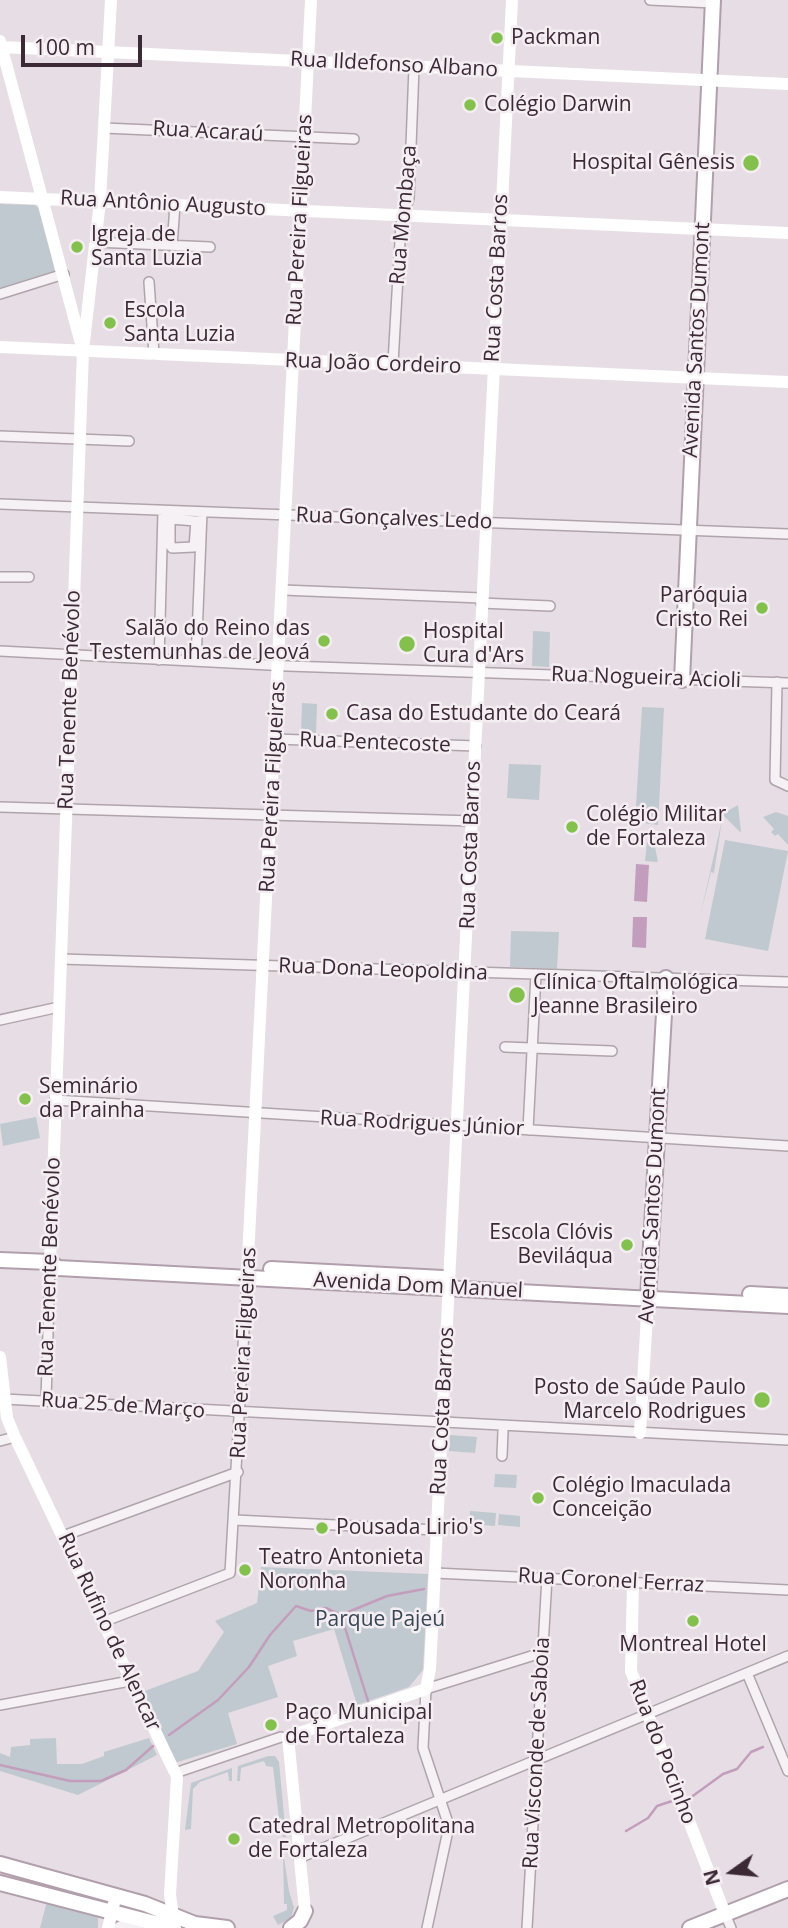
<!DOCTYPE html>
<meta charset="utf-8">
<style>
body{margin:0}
#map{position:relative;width:788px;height:1928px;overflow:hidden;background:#e6dee4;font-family:"Open Sans",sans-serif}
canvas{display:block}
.north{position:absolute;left:697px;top:1837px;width:70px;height:70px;-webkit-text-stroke:5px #f4eef2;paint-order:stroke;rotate:255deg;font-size:19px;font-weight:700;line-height:28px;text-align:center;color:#3c2936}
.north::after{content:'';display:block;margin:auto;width:24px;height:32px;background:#3c2936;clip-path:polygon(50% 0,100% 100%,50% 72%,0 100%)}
.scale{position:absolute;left:21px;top:35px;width:121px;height:32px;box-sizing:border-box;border:4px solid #3c2936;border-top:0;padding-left:9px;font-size:21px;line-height:24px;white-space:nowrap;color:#3c2936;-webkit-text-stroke:5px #f4eef2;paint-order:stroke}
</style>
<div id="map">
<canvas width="788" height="1928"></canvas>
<div class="north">N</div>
<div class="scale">100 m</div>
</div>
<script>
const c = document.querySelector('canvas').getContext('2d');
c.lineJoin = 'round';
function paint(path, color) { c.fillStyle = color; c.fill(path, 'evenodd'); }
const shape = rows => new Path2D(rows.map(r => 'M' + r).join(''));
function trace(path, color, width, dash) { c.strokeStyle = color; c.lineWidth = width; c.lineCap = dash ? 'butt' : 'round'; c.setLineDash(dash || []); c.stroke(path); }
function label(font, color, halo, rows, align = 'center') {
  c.font = font + ' "Open Sans",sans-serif'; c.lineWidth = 5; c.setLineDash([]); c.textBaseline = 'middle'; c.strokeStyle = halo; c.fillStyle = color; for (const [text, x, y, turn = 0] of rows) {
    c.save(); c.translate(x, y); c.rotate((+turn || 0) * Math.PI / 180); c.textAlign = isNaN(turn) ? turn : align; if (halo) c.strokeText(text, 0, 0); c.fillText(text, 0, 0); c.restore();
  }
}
paint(shape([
 [0,204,35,205,41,210,55,271,0,288],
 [533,631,550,632,549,667,532,666],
 [302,703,317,704,316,733,301,733],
 [642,707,664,708,658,825,635,822],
 [509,764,541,765,539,800,507,798],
 [738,805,741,831,740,832,722,814],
 [776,812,788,816,788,845,778,834,775,836,771,832,774,829,763,817],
 [722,820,714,873,711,872,700,916],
 [725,840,788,851,768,951,705,939],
 [647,842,655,847,658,862,645,861],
 [511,931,559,932,557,969,510,967],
 [36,1117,40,1138,3,1146,0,1124],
 [450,1435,477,1437,475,1453,449,1451],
 [495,1474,517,1475,516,1488,494,1487],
 [470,1511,496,1513,495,1526,469,1524],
 [499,1514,520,1516,520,1527,498,1525],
 [261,1567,428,1574,423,1670,409,1687,357,1705,334,1629,293,1641,297,1656,268,1666,278,1697,228,1713,237,1744,174,1763,142,1692,198,1671,224,1632,215,1621,257,1603],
 [56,1738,57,1764,82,1764,104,1756,104,1752,149,1738,157,1755,78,1795,0,1771,0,1753,10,1757,11,1747,30,1745,30,1739],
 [268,1756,275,1756,279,1762,286,1837,283,1837,279,1819,273,1767,266,1766,264,1761,241,1768,240,1781,237,1781,238,1766],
 [232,1768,232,1781,229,1781,228,1772,200,1782,193,1789,191,1829,185,1830,191,1783],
 [283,1851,289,1891,294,1908,291,1918,278,1925,273,1916,287,1910,287,1904,284,1904],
 [47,1901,98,1915,98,1928,40,1928]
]), '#c0c9cf');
paint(shape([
 [636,864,649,865,647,902,634,901],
 [633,917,647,917,646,948,632,947]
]), '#c39dbc');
trace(shape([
 [341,1615,387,1596,424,1589],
 [169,1735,218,1700,249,1667,270,1635,296,1606,311,1611,326,1608,341,1615,368,1701],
 [0,1765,70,1781,101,1781,126,1770,153,1746],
 [690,1798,723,1774,737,1769,751,1752,763,1747],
 [626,1831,648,1818,657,1806,675,1800]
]), '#c39dbc', 2.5);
const street = shape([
 [650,0,713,3],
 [104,128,354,139],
 [95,242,210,247],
 [172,246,175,205],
 [149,282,154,354],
 [0,294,64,274],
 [393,363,401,224,409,198,414,67],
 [0,436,129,441],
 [0,504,788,534],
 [170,519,196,521,194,547,172,548,170,545,170,519],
 [0,577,29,577],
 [283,590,481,598],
 [481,603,550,606],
 [0,651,288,666,788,683],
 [159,660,163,511],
 [196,661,202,512],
 [777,682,775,780,788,786],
 [275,739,476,746],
 [0,807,473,821],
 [61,959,788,982],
 [0,1020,59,1007],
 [505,1047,612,1051],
 [55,1100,788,1146],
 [528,1130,536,974],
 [4,1399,788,1440],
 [46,1401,50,1262],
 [0,1441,15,1437],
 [502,1456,503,1431],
 [235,1520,436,1530],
 [63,1536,238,1472],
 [435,1573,788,1590],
 [103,1622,230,1573,247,1278],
 [747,1673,788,1771],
 [0,1705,130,1681],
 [175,1773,281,1737],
 [299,1858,788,1656],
 [725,1914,731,1928],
 [117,1928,125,1923,145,1928],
 [427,1928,449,1826,423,1748,426,1689,541,1653],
 [527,1928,547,1577]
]);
const primary = shape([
 [682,680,713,0],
 [0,1260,50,1262,58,1268,788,1306],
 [271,1269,443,1278],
 [750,1294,788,1296],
 [648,1298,666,978],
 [0,1864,145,1904,195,1924,227,1928],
 [0,1883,174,1928],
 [291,1928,300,1921,305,1911],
 [690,1928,788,1889]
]);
trace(street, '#b0a4ac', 12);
trace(primary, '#b19fac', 18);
trace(street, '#f5f1f4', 9);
trace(shape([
 [0,41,80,340],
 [0,47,788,84],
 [0,197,788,233],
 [0,347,788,382],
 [50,1262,83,351,100,201,111,0],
 [247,1278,311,0],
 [0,1357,7,1418,15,1437,177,1777,170,1895,173,1916],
 [640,1433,648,1298],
 [633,1583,631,1671,725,1914],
 [305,1911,288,1737,426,1689,430,1669,512,0],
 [108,1928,114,1903]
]), '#fff', 12);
trace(primary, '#fff', 14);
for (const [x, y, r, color] of [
 [497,38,7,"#84c04e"],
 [470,105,7,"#84c04e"],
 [751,163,9,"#84c04e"],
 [77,247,7,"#84c04e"],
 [110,323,7,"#84c04e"],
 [762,608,7,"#84c04e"],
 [324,641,7,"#84c04e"],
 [407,644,9,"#84c04e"],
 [332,714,7,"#84c04e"],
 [572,827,7,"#84c04e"],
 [517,995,9,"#84c04e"],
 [25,1099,7,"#84c04e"],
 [627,1245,7,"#84c04e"],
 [762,1400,9,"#84c04e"],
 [538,1498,7,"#84c04e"],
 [322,1528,7,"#84c04e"],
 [245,1570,7,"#84c04e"],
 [693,1621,7,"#84c04e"],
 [271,1725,7,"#84c04e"],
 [234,1839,7,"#84c04e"]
]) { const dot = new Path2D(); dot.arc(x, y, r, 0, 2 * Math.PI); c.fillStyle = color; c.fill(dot); trace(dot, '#f4eef2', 2.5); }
label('21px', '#3c2936', '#f4eef2', [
 ["Packman",511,38],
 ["Colégio Darwin",484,105],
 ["Hospital Gênesis",735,163,"right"],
 ["Igreja de",91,235],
 ["Santa Luzia",91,259],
 ["Escola",124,311],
 ["Santa Luzia",124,335],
 ["Paróquia",748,596,"right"],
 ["Cristo Rei",748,620,"right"],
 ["Salão do Reino das",310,629,"right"],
 ["Testemunhas de Jeová",310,653,"right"],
 ["Hospital",423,632],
 ["Cura d'Ars",423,656],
 ["Casa do Estudante do Ceará",346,714],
 ["Colégio Militar",586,815],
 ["de Fortaleza",586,839],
 ["Clínica Oftalmológica",533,983],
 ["Jeanne Brasileiro",533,1007],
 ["Seminário",39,1087],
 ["da Prainha",39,1111],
 ["Escola Clóvis",613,1233,"right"],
 ["Beviláqua",613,1257,"right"],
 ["Posto de Saúde Paulo",746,1388,"right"],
 ["Marcelo Rodrigues",746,1412,"right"],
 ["Colégio Imaculada",552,1486],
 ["Conceição",552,1510],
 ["Pousada Lirio's",336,1528],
 ["Teatro Antonieta",259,1558],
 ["Noronha",259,1582],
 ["Montreal Hotel",693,1645,"center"],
 ["Paço Municipal",285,1713],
 ["de Fortaleza",285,1737],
 ["Catedral Metropolitana",248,1827],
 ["de Fortaleza",248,1851]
], 'left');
label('21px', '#3c2936', '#f4eef2', [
 ["Rua Ildefonso Albano",394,65,3],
 ["Rua Acaraú",208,132,3],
 ["Rua Antônio Augusto",163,204,3],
 ["Rua Mombaça",404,215,-85],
 ["Rua Pereira Filgueiras",300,220,-87],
 ["Rua Costa Barros",497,278,-87],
 ["Avenida Santos Dumont",697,340,-87],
 ["Rua João Cordeiro",373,364,2],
 ["Rua Gonçalves Ledo",394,519,2],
 ["Rua Nogueira Acioli",646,678,2],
 ["Rua Tenente Benévolo",70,700,-88],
 ["Rua Pentecoste",375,743,2],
 ["Rua Pereira Filgueiras",273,787,-87],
 ["Rua Costa Barros",471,845,-88],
 ["Rua Dona Leopoldina",383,970,2],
 ["Rua Rodrigues Júnior",422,1124,3],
 ["Avenida Santos Dumont",653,1206,-87],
 ["Rua Tenente Benévolo",50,1267,-88],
 ["Avenida Dom Manuel",418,1286,3],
 ["Rua Pereira Filgueiras",244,1353,-87],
 ["Rua 25 de Março",123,1406,4],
 ["Rua Costa Barros",443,1411,-87],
 ["Rua Coronel Ferraz",611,1581,3],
 ["Rua Rufino de Alencar",109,1632,65],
 ["Rua do Pocinho",662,1752,69],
 ["Rua Visconde de Saboia",537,1753,-87]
]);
label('21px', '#384756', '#f4eef2', [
 ["Parque Pajeú",380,1620]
]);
</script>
